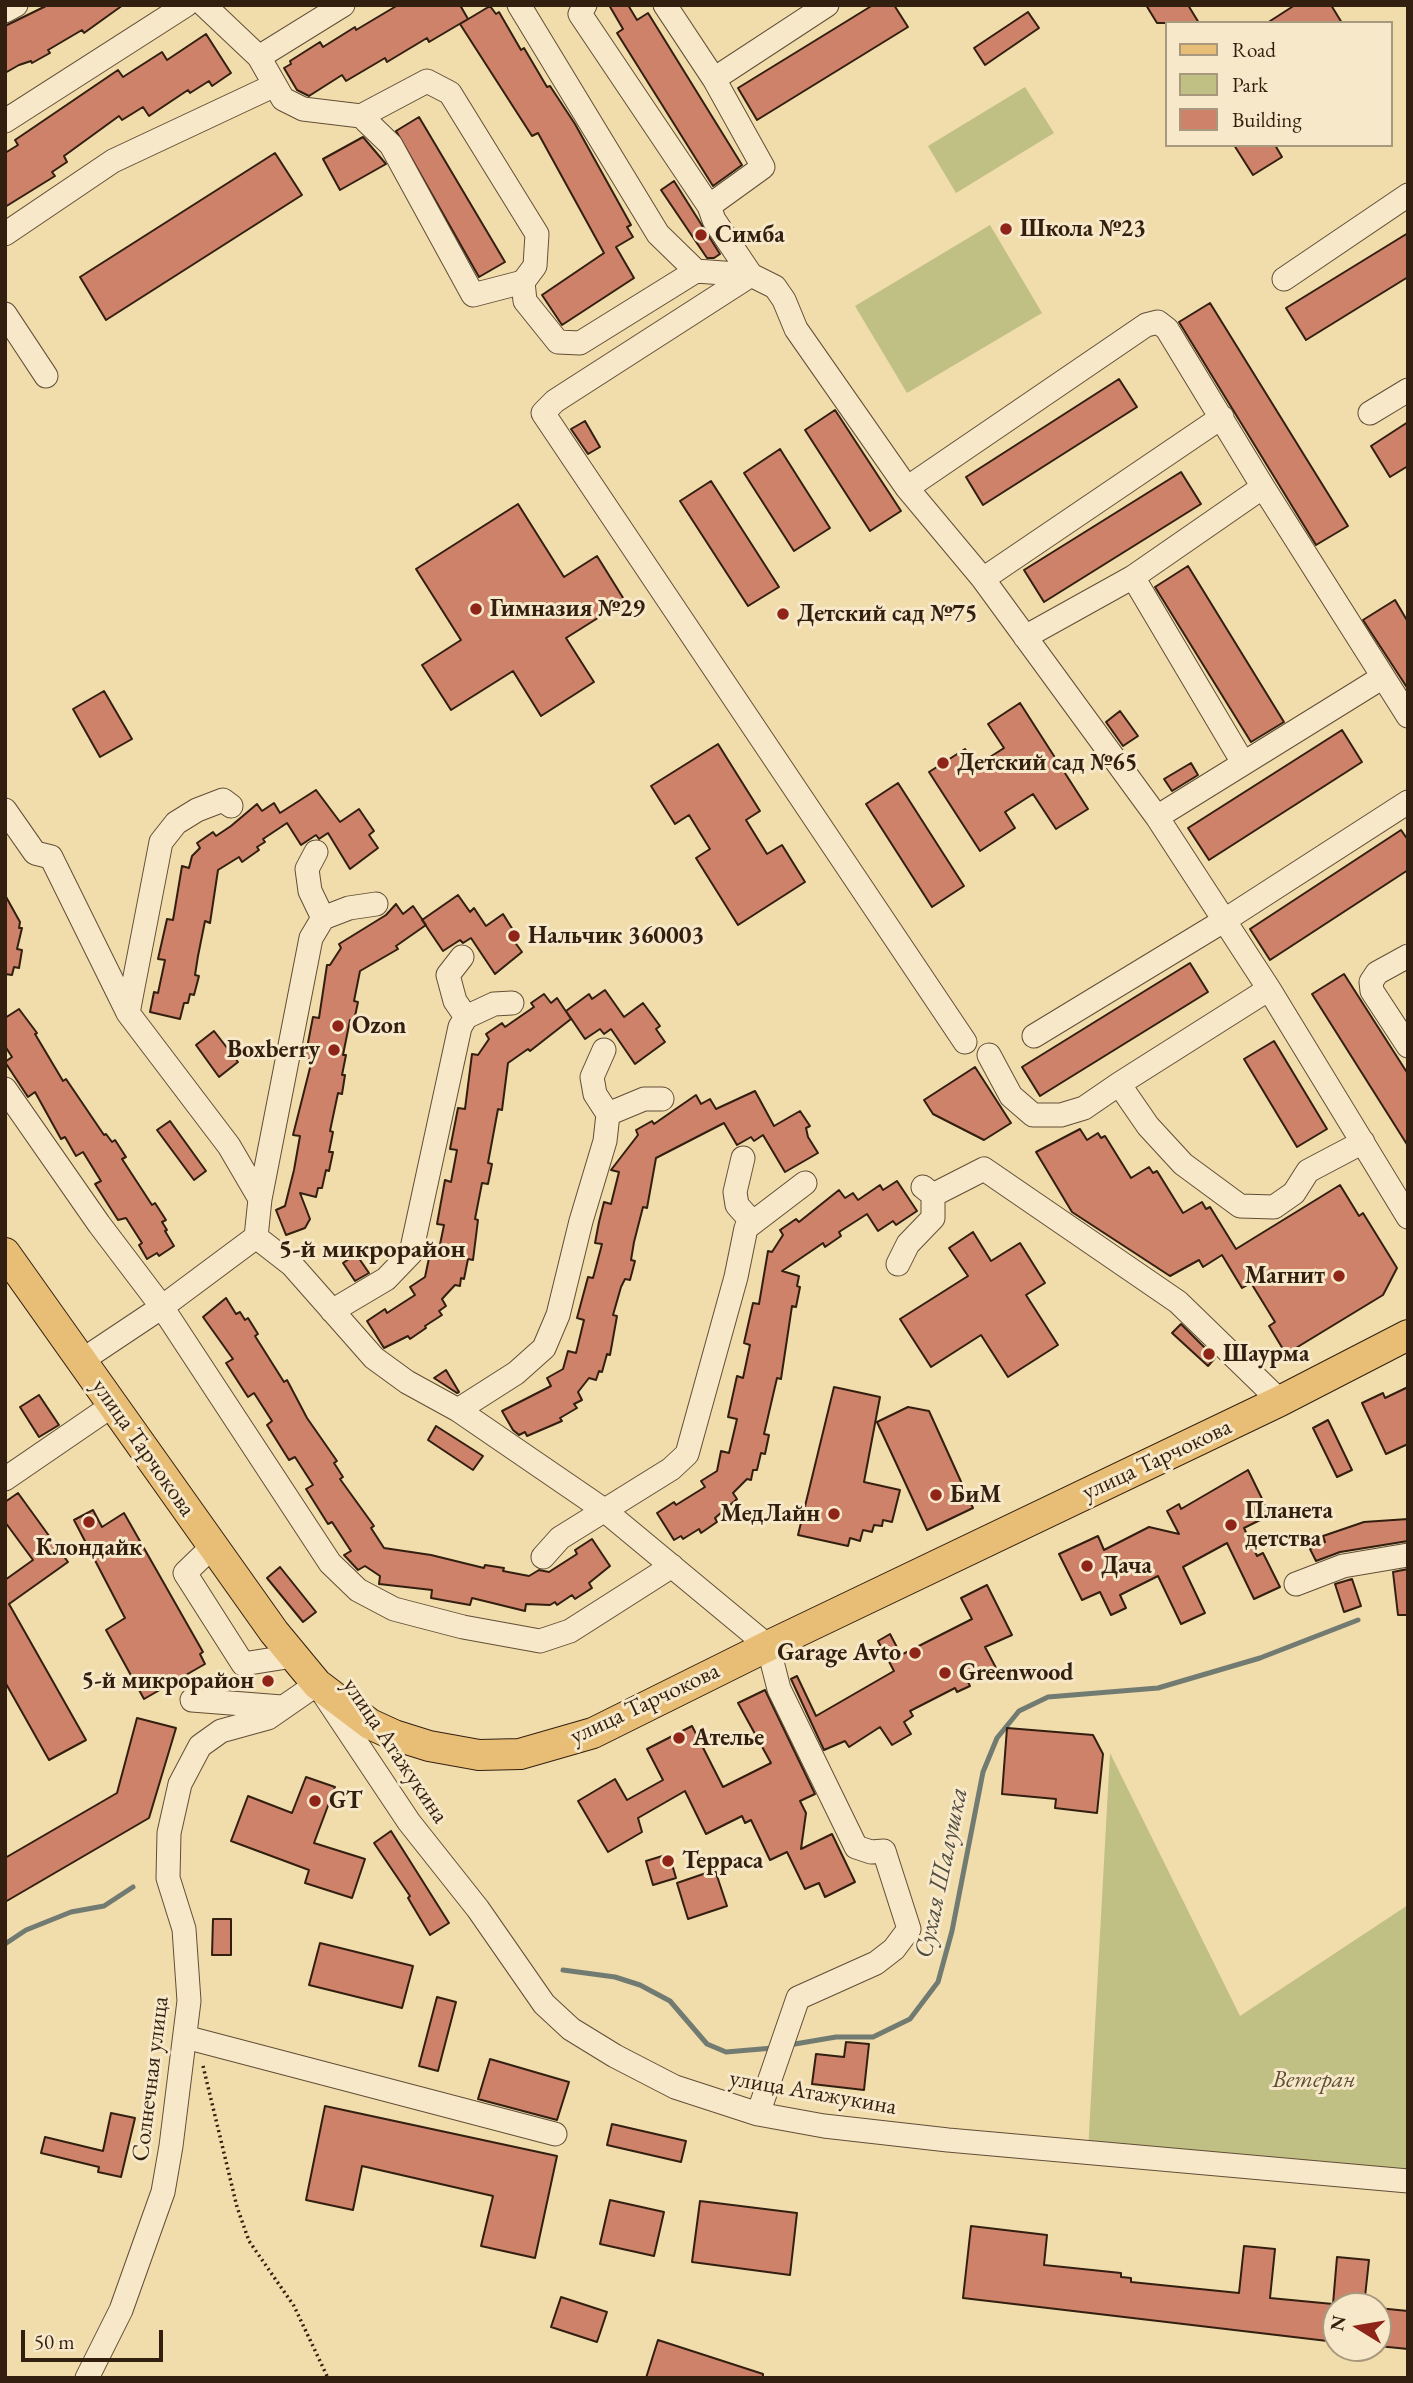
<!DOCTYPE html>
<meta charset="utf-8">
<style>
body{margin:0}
#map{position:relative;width:1413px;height:2383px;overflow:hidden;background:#f1dcab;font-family:"EB Garamond",serif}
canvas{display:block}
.frame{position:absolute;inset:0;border:7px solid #321f10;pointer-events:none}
.legend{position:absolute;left:1165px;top:21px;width:228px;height:126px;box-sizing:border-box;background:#f6e8c8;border:2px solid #a8987e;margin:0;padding:9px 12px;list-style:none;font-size:21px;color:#321f10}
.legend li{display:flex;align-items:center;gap:14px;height:35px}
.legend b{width:35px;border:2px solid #a8987e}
.north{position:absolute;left:1322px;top:2292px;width:70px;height:70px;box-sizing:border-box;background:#f6e8c8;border:2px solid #a8987e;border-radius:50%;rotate:281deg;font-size:19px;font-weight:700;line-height:28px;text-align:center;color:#321f10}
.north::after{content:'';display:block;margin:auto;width:24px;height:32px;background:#8f2418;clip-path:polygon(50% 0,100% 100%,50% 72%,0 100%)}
.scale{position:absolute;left:21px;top:2330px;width:142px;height:32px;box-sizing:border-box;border:4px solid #321f10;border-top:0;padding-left:9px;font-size:21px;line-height:24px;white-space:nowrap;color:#321f10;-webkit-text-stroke:5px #f6e8c8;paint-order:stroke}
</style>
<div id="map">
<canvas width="1413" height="2383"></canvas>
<div class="frame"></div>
<ul class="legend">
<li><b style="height:9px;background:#e8be76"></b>Road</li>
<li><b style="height:19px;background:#c0bf84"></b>Park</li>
<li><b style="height:19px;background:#ce826a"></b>Building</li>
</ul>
<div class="north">N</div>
<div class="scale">50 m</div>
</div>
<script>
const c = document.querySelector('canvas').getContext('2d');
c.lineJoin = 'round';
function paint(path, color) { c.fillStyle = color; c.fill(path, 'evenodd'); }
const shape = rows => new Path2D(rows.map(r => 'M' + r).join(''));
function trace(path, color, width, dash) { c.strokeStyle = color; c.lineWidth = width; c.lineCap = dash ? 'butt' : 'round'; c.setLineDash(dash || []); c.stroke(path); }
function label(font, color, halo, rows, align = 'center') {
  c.font = font + ' "EB Garamond",serif'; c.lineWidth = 6; c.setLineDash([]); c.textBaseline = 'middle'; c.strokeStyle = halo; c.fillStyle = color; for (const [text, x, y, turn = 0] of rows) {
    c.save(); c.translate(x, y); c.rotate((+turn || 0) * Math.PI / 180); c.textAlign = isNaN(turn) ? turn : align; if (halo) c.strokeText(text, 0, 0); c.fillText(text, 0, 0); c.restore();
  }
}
paint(shape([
 [1025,87,1054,133,956,193,928,146],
 [990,225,1042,313,907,393,855,306],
 [1110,1753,1240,2016,1408,1905,1408,2181,1088,2152]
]), '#c0bf84');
trace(shape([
 [5,1944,26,1930,71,1912,104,1906,133,1887],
 [563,1970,615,1977,640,1985,670,2001,707,2044,726,2052,773,2048],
 [789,2045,836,2037,873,2037,910,2019,938,1982,952,1931,983,1772,997,1738,1019,1711,1048,1697,1158,1688,1260,1658,1358,1620]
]), '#727b71', 5);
const building = shape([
 [48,5,123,5,84,33,82,30,48,50,50,53,32,63,31,61,19,65,5,73,5,26,48,5],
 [398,5,460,5,468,19,429,42,427,38,387,62,385,58,346,81,342,75,309,96,297,90,284,68,291,64,290,61,320,42,323,47,355,27,356,30,398,5],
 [609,5,628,5,637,20,648,13,742,165,713,186,617,33,623,29,609,5],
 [873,5,894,5,908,27,757,120,738,88,873,5],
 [1146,5,1188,5,1199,23,1157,23,1146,5],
 [1295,5,1331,5,1342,23,1267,23,1295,5],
 [490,6,496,14,499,12,521,50,524,48,547,87,550,86,575,124,631,225,627,227,633,237,616,247,634,278,562,325,542,295,604,253,538,133,532,136,460,24,490,6],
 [1028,12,1039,28,985,65,974,48,1028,12],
 [206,34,231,73,212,86,209,81,190,93,188,90,149,116,143,107,122,120,119,116,64,156,67,162,52,172,55,176,5,207,5,153,18,145,15,140,118,70,123,77,162,52,167,60,206,34],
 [419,117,505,262,479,277,396,131,419,117],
 [363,137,386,164,340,190,323,159,363,137],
 [1234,145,1275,145,1282,157,1253,175,1234,145],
 [275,153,302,195,106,320,80,277,275,153],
 [674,181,720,254,714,258,707,258,661,190,674,181],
 [1408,233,1408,277,1306,340,1286,308,1408,233],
 [1210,303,1348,526,1316,545,1179,322,1210,303],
 [1119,379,1137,407,983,505,966,477,1119,379],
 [835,410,901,511,870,531,805,430,835,410],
 [585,421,600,447,588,454,571,429,585,421],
 [1408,422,1408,466,1390,477,1371,446,1408,422],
 [780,449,830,528,794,551,744,473,780,449],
 [1181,472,1201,504,1044,602,1024,570,1181,472],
 [711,481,779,587,748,606,680,501,711,481],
 [518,504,564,577,597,556,625,601,566,638,594,682,541,716,513,671,451,710,422,665,461,640,416,569,518,504],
 [1188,566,1284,722,1251,742,1155,587,1188,566],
 [1395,600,1408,622,1408,689,1363,620,1395,600],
 [104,691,132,739,100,757,73,709,104,691],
 [1020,703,1088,809,1056,829,1033,794,1005,812,1015,828,980,851,929,772,965,749,976,766,1004,748,988,724,1020,703],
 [1120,711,1138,736,1123,746,1106,722,1120,711],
 [1342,730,1362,762,1209,860,1188,828,1342,730],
 [718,744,760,811,746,820,767,854,782,845,805,882,738,925,696,858,710,849,689,815,675,824,651,786,718,744],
 [1191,763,1198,775,1172,791,1164,779,1191,763],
 [898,783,964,886,932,907,866,804,898,783],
 [316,790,340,822,359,809,374,831,369,835,378,848,350,869,328,833,319,839,316,835,301,845,287,823,263,839,265,842,257,847,259,850,242,862,239,857,218,870,210,923,205,921,198,956,195,975,199,976,194,995,190,994,188,1003,184,1003,180,1019,150,1012,154,992,158,993,165,960,158,959,167,919,173,920,182,866,189,868,192,856,200,848,197,843,213,832,216,836,231,826,257,804,262,811,274,803,280,813,316,790],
 [1401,830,1408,840,1408,870,1270,960,1250,929,1401,830],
 [5,895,20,922,19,928,22,928,17,949,22,950,19,968,14,967,12,975,5,974,5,895],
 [458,895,470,912,474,908,486,926,503,914,518,938,514,941,522,952,495,974,471,938,463,943,460,940,443,951,422,920,458,895],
 [396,904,403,914,413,906,426,925,396,946,398,949,360,971,354,1001,358,1002,354,1021,350,1020,343,1055,346,1055,342,1075,345,1075,342,1094,338,1093,330,1131,333,1132,329,1152,333,1152,329,1171,326,1170,322,1188,318,1188,316,1197,300,1193,310,1219,305,1228,286,1235,276,1210,285,1206,294,1170,300,1136,293,1135,312,1060,305,1058,313,1017,319,1018,327,965,330,965,341,948,339,944,386,915,396,904],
 [1190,963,1208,992,1040,1096,1022,1067,1190,963],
 [1344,974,1408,1074,1408,1146,1312,994,1344,974],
 [605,990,624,1017,643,1003,660,1026,656,1029,665,1042,635,1064,611,1029,604,1034,600,1029,585,1039,566,1011,589,994,592,999,605,990],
 [544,994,551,1003,557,998,571,1019,530,1051,528,1049,508,1063,502,1110,498,1109,488,1163,492,1164,488,1184,482,1183,475,1219,478,1220,473,1260,468,1259,464,1279,461,1278,460,1286,455,1285,442,1299,446,1306,439,1311,442,1315,425,1326,426,1328,410,1339,408,1336,384,1348,367,1321,385,1309,387,1313,415,1295,410,1287,425,1277,429,1258,437,1259,444,1225,437,1224,445,1180,451,1182,457,1150,450,1149,458,1108,465,1109,472,1054,478,1055,489,1039,486,1034,502,1023,505,1027,534,1007,531,1003,544,994],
 [19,1009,37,1033,35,1034,63,1081,66,1079,104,1135,106,1134,112,1142,115,1140,126,1157,122,1159,152,1205,155,1203,166,1220,162,1222,167,1230,165,1231,174,1246,159,1256,157,1253,147,1259,139,1245,142,1243,126,1218,118,1220,95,1184,101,1181,83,1152,76,1156,65,1137,61,1139,35,1092,28,1097,5,1062,12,1057,5,1046,5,1018,19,1009],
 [214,1031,238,1062,219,1077,196,1045,214,1031],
 [1274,1041,1327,1129,1297,1147,1244,1059,1274,1041],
 [975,1067,1011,1123,984,1140,933,1114,924,1100,975,1067],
 [755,1091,774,1126,800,1111,810,1126,806,1128,808,1137,818,1153,785,1172,763,1135,754,1141,751,1137,737,1145,724,1123,656,1158,647,1208,643,1207,634,1242,631,1260,635,1261,630,1280,625,1279,621,1287,613,1315,617,1316,610,1355,607,1354,602,1372,599,1371,596,1380,589,1378,578,1392,582,1400,574,1404,577,1408,560,1418,562,1421,527,1436,525,1432,519,1435,513,1430,502,1411,551,1386,547,1378,563,1369,568,1351,576,1353,584,1320,577,1318,588,1277,593,1278,602,1244,595,1243,599,1222,604,1202,611,1204,619,1172,611,1170,638,1135,636,1130,652,1121,654,1124,696,1095,701,1104,710,1099,716,1109,755,1091],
 [170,1121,206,1171,194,1180,157,1130,170,1121],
 [1080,1129,1087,1140,1098,1133,1101,1138,1105,1136,1131,1178,1149,1167,1153,1173,1157,1171,1183,1213,1202,1202,1206,1209,1210,1207,1236,1249,1340,1185,1359,1216,1363,1213,1397,1268,1383,1295,1286,1354,1269,1326,1275,1322,1251,1283,1242,1288,1222,1255,1203,1267,1199,1260,1170,1276,1072,1212,1036,1152,1080,1129],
 [897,1181,917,1211,896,1225,893,1221,878,1231,867,1214,839,1232,841,1236,825,1247,823,1243,782,1271,799,1276,797,1286,800,1287,796,1307,792,1306,781,1379,777,1378,764,1434,769,1435,765,1454,761,1453,757,1470,753,1470,751,1480,747,1479,733,1493,737,1499,715,1518,717,1522,701,1533,699,1529,683,1539,681,1536,674,1540,657,1513,674,1502,676,1505,705,1487,701,1481,717,1471,721,1451,729,1453,737,1419,728,1417,737,1376,743,1378,750,1345,744,1343,753,1303,759,1304,768,1251,772,1252,783,1235,780,1230,796,1219,799,1222,839,1190,845,1198,853,1193,858,1200,880,1185,883,1190,897,1181],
 [973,1232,991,1261,1020,1243,1045,1283,1026,1295,1058,1345,1008,1377,981,1335,931,1367,900,1319,968,1276,949,1248,973,1232],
 [356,1254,369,1273,355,1281,343,1263,356,1254],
 [226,1298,236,1314,240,1312,245,1320,248,1318,258,1334,255,1336,284,1382,287,1380,307,1418,337,1461,334,1463,343,1477,340,1479,374,1526,371,1528,384,1548,431,1555,484,1568,485,1565,504,1568,503,1571,529,1576,539,1570,549,1572,577,1554,575,1550,592,1539,610,1566,589,1583,592,1588,575,1599,572,1595,557,1605,555,1602,550,1605,526,1604,525,1611,472,1598,470,1605,431,1598,432,1590,379,1584,380,1576,365,1566,358,1570,344,1555,351,1551,332,1522,328,1524,306,1489,313,1485,295,1457,289,1460,267,1425,272,1421,254,1393,248,1397,226,1363,233,1359,203,1317,226,1298],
 [1181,1324,1215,1358,1208,1366,1172,1333,1181,1324],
 [446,1370,459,1392,457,1393,434,1378,446,1370],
 [834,1387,880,1397,864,1482,900,1490,892,1522,883,1520,882,1526,874,1525,872,1532,863,1530,860,1541,850,1538,848,1546,798,1535,834,1387],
 [1408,1387,1408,1444,1386,1454,1362,1403,1383,1393,1385,1398,1408,1387],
 [39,1395,59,1425,39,1437,20,1407,39,1395],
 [908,1407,929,1411,973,1508,927,1530,877,1422,908,1407],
 [1328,1420,1352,1470,1337,1477,1313,1428,1328,1420],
 [436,1426,483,1456,473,1470,428,1440,436,1426],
 [1248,1470,1270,1515,1244,1528,1257,1556,1263,1553,1280,1587,1254,1599,1227,1543,1183,1567,1205,1613,1181,1624,1158,1576,1120,1595,1126,1608,1111,1615,1100,1592,1082,1600,1059,1554,1098,1536,1104,1550,1149,1527,1179,1534,1167,1511,1179,1504,1181,1509,1248,1470],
 [18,1493,68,1562,9,1604,86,1740,49,1760,5,1682,5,1580,33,1560,5,1522,5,1502,18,1493],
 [93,1510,102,1527,124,1513,203,1652,200,1654,205,1664,144,1699,106,1630,125,1618,74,1520,93,1510],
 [1408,1519,1408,1541,1340,1552,1316,1561,1310,1549,1325,1542,1323,1536,1364,1522,1408,1519],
 [280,1567,316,1612,303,1622,267,1578,280,1567],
 [1408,1569,1408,1615,1398,1615,1393,1572,1408,1569],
 [1352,1579,1361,1606,1344,1612,1335,1584,1352,1579],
 [987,1585,1012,1635,985,1647,996,1668,968,1682,970,1686,957,1692,955,1688,910,1711,913,1716,904,1722,911,1734,892,1745,880,1727,849,1747,845,1741,824,1750,791,1679,797,1676,816,1716,894,1671,878,1641,890,1634,901,1655,972,1619,961,1598,987,1585],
 [765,1690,815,1794,800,1801,806,1813,801,1849,832,1834,855,1882,825,1897,819,1883,805,1889,787,1852,770,1860,751,1820,745,1823,742,1816,706,1834,685,1791,638,1818,642,1832,608,1852,578,1801,615,1779,627,1800,663,1780,647,1749,692,1726,723,1787,771,1763,738,1703,765,1690],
 [137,1718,176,1728,149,1818,5,1902,5,1858,117,1793,137,1718],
 [1007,1728,1093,1735,1103,1754,1097,1813,1055,1808,1056,1799,1002,1794,1007,1728],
 [306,1777,335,1787,314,1843,365,1859,352,1898,305,1883,309,1870,231,1841,248,1796,292,1813,306,1777],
 [391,1831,449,1923,430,1935,408,1898,410,1896,374,1843,391,1831],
 [669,1854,676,1878,653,1885,646,1861,669,1854],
 [715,1870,727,1906,688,1919,677,1883,715,1870],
 [213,1919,231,1919,231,1955,212,1955,213,1919],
 [320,1943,413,1966,402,2008,309,1985,320,1943],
 [437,1997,456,2002,438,2071,419,2066,437,1997],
 [846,2042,869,2044,864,2090,812,2084,816,2054,844,2057,846,2042],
 [490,2059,569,2082,557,2120,478,2099,490,2059],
 [325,2106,557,2156,535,2258,481,2246,493,2196,362,2166,353,2210,306,2200,325,2106],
 [111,2113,135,2118,121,2177,98,2172,99,2167,41,2153,45,2137,103,2151,111,2113],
 [612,2124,686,2141,681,2162,607,2145,612,2124],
 [610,2200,664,2212,654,2256,600,2244,610,2200],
 [700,2201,797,2213,790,2275,692,2262,700,2201],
 [971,2226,1047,2235,1044,2265,1121,2273,1121,2277,1131,2278,1131,2282,1239,2293,1244,2246,1275,2249,1270,2298,1333,2304,1337,2257,1369,2260,1364,2306,1336,2306,1336,2342,963,2298,971,2226],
 [561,2297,607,2312,597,2342,551,2327,561,2297],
 [1378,2308,1408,2311,1408,2349,1378,2346,1378,2308],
 [658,2340,763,2374,763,2378,646,2378,658,2340]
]);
paint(building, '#ce826a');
trace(building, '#321f10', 2);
const minor = shape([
 [204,5,259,57,283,99,303,109,361,116,427,81,450,93,537,234,535,266,523,282,525,301,558,342,580,343,696,271,658,234,519,5],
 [585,5,580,14,709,206],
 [665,5,714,79,763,167,709,206,714,220,751,275,696,271],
 [5,11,16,5],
 [259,57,343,5],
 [714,79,827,5],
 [361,116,391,145,473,295,523,282],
 [5,121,186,5],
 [5,234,113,161,275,85],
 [1284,279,1408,195],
 [5,314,46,376],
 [1370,413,1408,390],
 [907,488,1146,325,1158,322,1167,329,1263,487,1408,716],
 [1133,577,1242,761],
 [983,579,1222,417],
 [1025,637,1133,577,1263,487],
 [5,810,35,853,51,857,128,1013,229,1146,260,1199,256,1237],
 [1157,817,1383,677],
 [323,918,349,908,376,904],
 [1408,956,1377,973,1371,982,1372,991,1408,1046],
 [462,957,448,975,455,1001,466,1017],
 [1269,989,1119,1084,1148,1126,1183,1164,1240,1206,1274,1207,1294,1193,1308,1171,1363,1142],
 [128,1013,161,842,176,823,197,810,223,800,231,806],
 [1034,1036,1225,920,1408,802],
 [965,1042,543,413,555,401,751,275,775,287,784,300,796,329,907,488,983,579,1157,817,1269,989,1408,1217],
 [604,1050,592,1077,595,1094,608,1114],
 [989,1055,1011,1096,1033,1115,1061,1115,1084,1108,1119,1084],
 [5,1089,99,1224,162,1307,330,1563,358,1590,394,1609,463,1627,540,1641,570,1631,672,1566],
 [743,1158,735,1192,737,1205,753,1223],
 [933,1195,984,1169,1178,1302,1280,1401],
 [260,1199,311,938,323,918,310,891,307,869,316,852],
 [898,1264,908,1244,933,1218,933,1195,923,1187],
 [332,1311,386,1279,411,1253,460,1027,466,1017,494,1004,512,1003],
 [81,1361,162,1307,256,1237,292,1265,374,1358,407,1382,458,1410,604,1510,768,1646,779,1689,856,1847,871,1852,884,1851,909,1929,894,1949,876,1963,798,1998,758,2114],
 [458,1410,516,1373,544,1348,558,1315,581,1221,605,1141,608,1114,644,1099,662,1099],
 [5,1479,113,1405],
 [213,1546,185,1573,243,1664,293,1656],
 [543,1557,560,1538,671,1469,687,1454,736,1277,746,1228,805,1183],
 [1296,1584,1343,1566,1408,1555],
 [192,1700,282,1707],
 [185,2037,555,2134],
 [87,2378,121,2310,163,2192,171,2146,189,2001,184,1929,168,1878,169,1833,180,1784,200,1746,221,1731,268,1718,317,1684,409,1822,478,1909,544,2004,571,2029,615,2056,675,2087,758,2114,824,2126,948,2140,1408,2181]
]);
const major = shape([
 [5,1253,274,1632,317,1684,370,1724,394,1735,429,1746,479,1755,520,1754,593,1733,768,1646,1280,1401,1408,1335]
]);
trace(minor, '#624e37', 25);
trace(major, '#321f10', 32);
trace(shape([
 [203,2066,237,2207,249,2241,294,2306,328,2378]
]), '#321f10', 3.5, [2, 3.5]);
trace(minor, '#f6e8c8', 23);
trace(major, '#e8be76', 30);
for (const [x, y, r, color] of [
 [1006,229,7,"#8f2418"],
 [701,235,7,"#8f2418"],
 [476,609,7,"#8f2418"],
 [783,614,7,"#8f2418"],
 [943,763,7,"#8f2418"],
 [514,936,7,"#8f2418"],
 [338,1026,7,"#8f2418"],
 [334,1050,7,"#8f2418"],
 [1339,1276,7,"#8f2418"],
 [1209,1354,7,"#8f2418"],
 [936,1495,7,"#8f2418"],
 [834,1514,7,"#8f2418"],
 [89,1522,7,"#8f2418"],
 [1231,1525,7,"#8f2418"],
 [1087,1566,7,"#8f2418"],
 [915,1653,7,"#8f2418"],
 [945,1673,7,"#8f2418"],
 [268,1681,7,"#8f2418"],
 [679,1738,7,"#8f2418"],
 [315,1801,7,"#8f2418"],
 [668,1861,7,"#8f2418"]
]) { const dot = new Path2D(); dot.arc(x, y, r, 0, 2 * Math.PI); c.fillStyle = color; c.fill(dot); trace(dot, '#f6e8c8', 2.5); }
label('bold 24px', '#321f10', '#f6e8c8', [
 ["Школа №23",1020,229],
 ["Симба",715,235],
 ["Гимназия №29",490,609],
 ["Детский сад №75",797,614],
 ["Детский сад №65",957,763],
 ["Нальчик 360003",528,936],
 ["Ozon",352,1026],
 ["Boxberry",320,1050,"right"],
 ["Магнит",1325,1276,"right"],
 ["Шаурма",1223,1354],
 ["БиМ",950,1495],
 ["Планета",1245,1511],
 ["детства",1245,1539],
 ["МедЛайн",820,1514,"right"],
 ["Клондайк",89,1548,"center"],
 ["Дача",1101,1566],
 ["Garage Avto",901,1653,"right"],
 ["Greenwood",959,1673],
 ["5-й микрорайон",254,1681,"right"],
 ["Ателье",693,1738],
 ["GT",329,1801],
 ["Терраса",682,1861]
], 'left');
label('24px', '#321f10', '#f6e8c8', [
 ["улица Тарчокова",143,1448,55],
 ["улица Тарчокова",1157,1460,-25],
 ["улица Тарчокова",645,1704,-25],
 ["улица Атажукина",395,1751,56],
 ["Солнечная улица",151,2079,-83],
 ["улица Атажукина",813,2093,10]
]);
label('italic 24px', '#5d4f33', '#f6e8c8', [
 ["Ветеран",1314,2080]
]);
label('bold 26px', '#321f10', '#f6e8c8', [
 ["5-й микрорайон",372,1250]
]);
label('italic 26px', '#524d41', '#f6e8c8', [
 ["Сухая Шалушка",942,1873,-78]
]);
</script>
